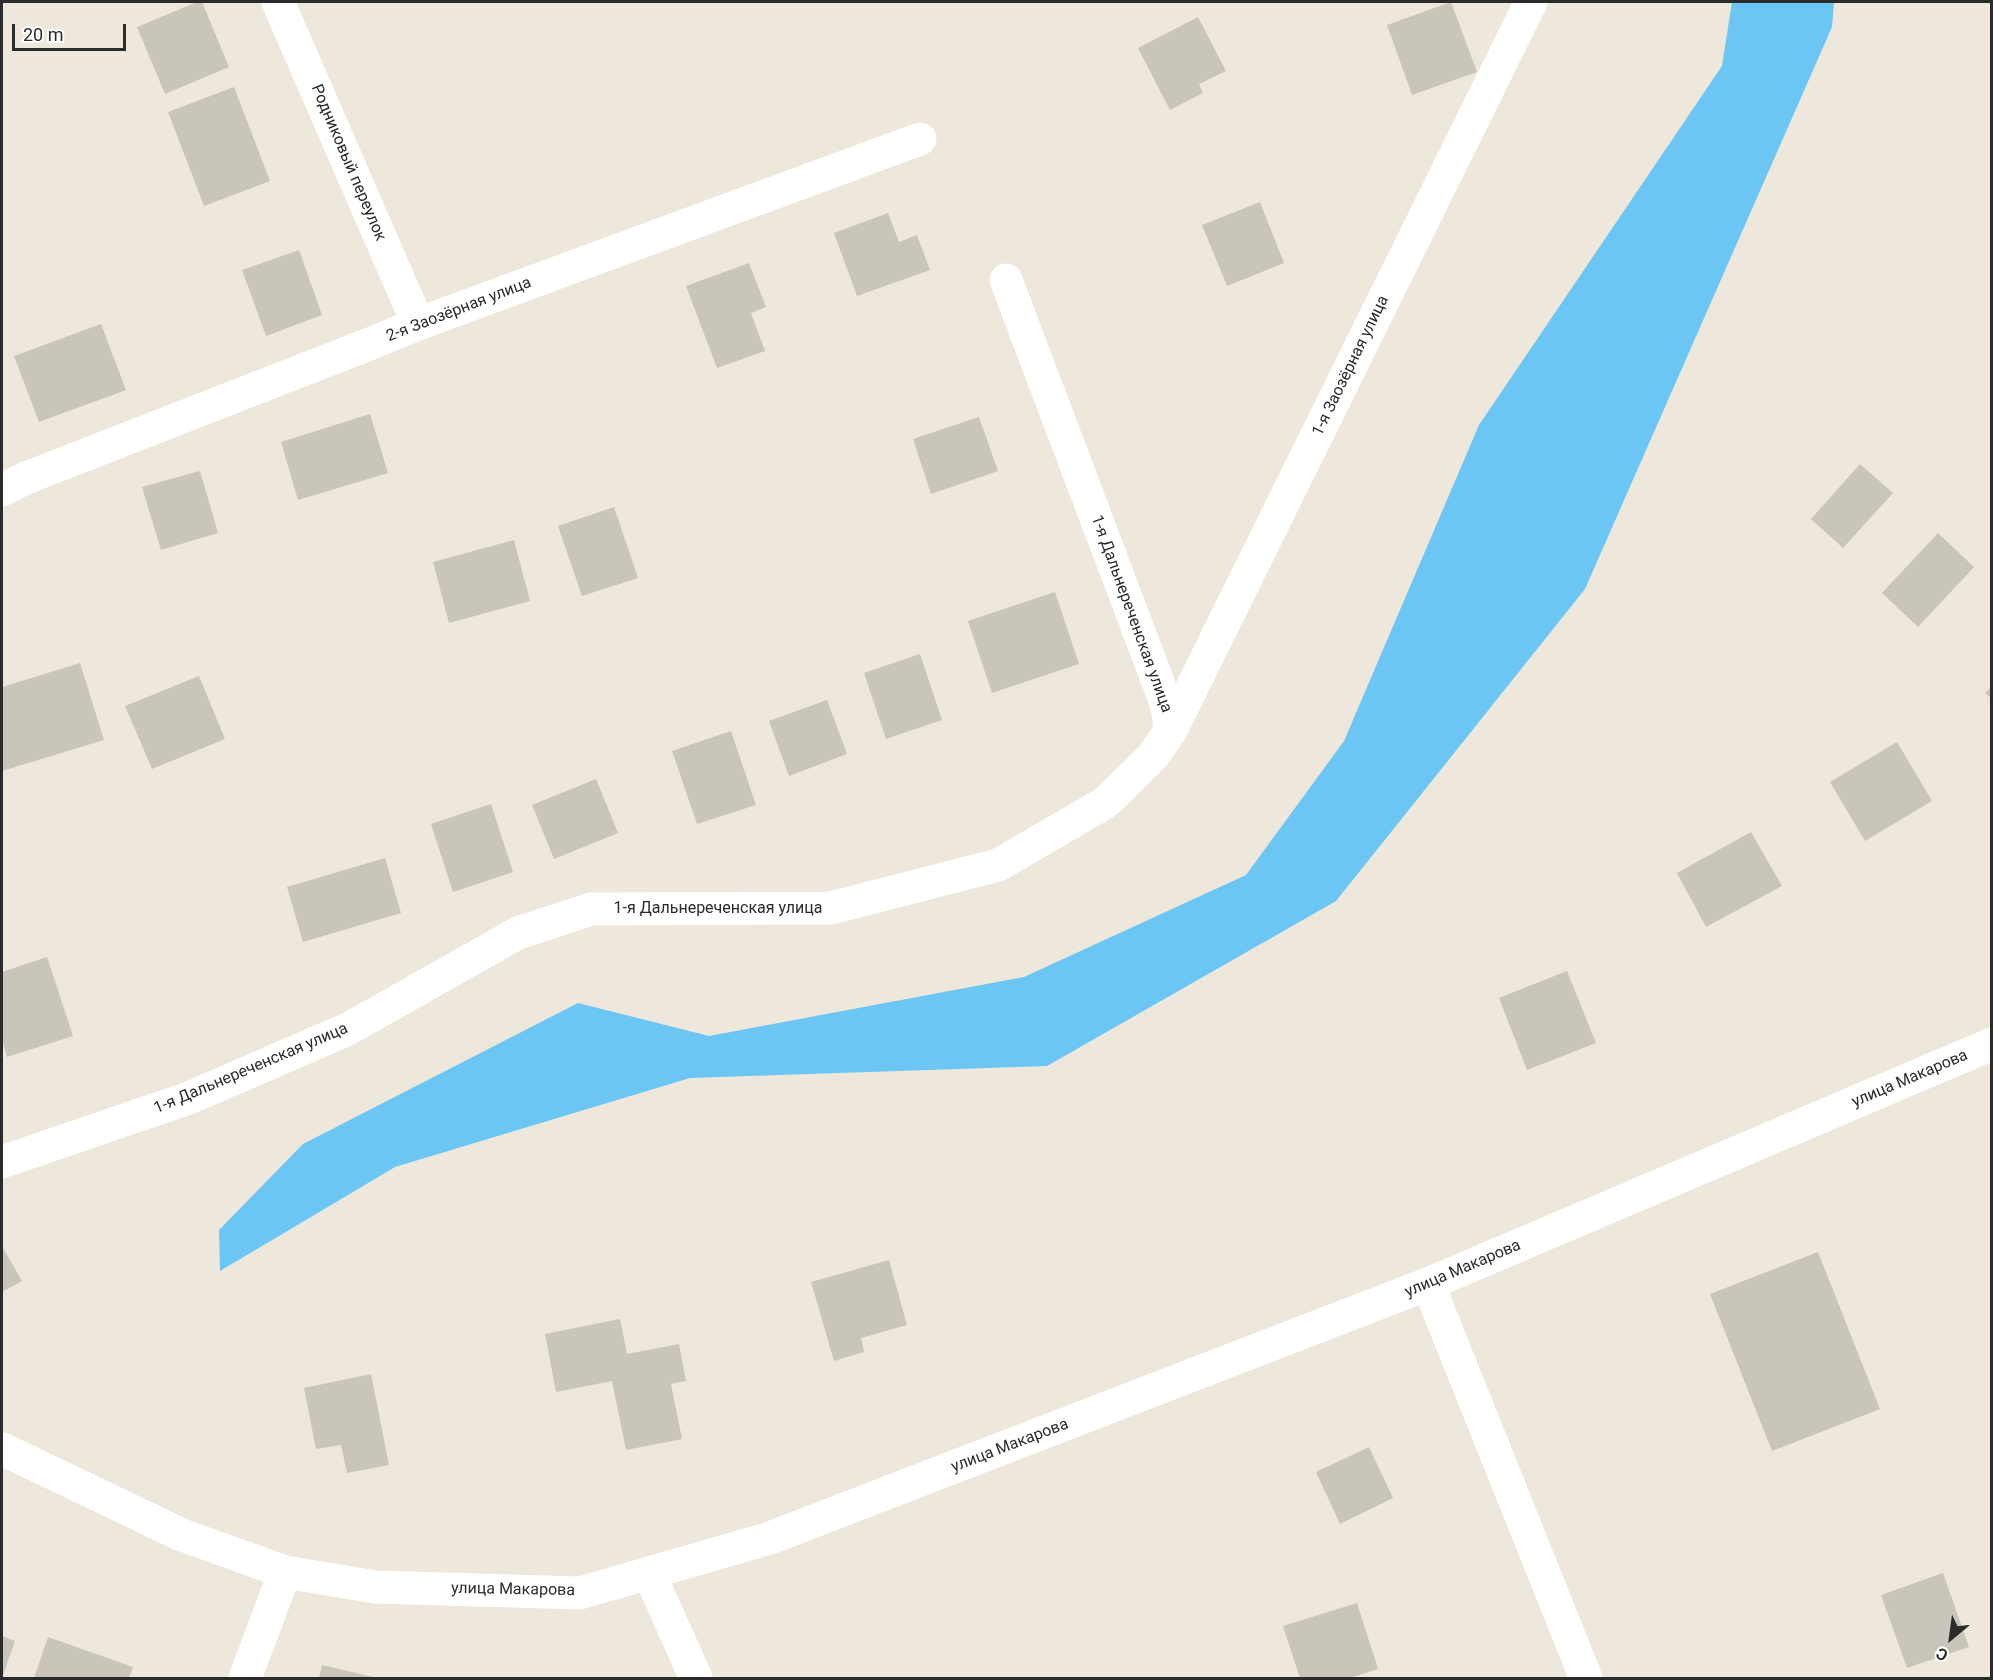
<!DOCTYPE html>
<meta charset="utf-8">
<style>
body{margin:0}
#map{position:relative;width:1993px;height:1680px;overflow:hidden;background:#ede7dc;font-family:Roboto,sans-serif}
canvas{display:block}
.frame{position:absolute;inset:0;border:3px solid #2b2b2b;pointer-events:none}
.north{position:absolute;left:1921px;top:1608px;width:60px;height:60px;-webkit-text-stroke:4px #fff;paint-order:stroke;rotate:209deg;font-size:16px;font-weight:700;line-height:24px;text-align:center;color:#2b2b2b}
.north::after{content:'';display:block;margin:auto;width:21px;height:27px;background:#2b2b2b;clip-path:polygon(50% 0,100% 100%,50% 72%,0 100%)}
.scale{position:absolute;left:12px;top:24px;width:114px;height:27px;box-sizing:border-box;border:3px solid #2b2b2b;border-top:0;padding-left:8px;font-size:18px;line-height:21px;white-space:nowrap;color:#2b2b2b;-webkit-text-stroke:4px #fff;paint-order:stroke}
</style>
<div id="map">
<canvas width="1993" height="1680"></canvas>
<div class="frame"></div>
<div class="north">С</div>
<div class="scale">20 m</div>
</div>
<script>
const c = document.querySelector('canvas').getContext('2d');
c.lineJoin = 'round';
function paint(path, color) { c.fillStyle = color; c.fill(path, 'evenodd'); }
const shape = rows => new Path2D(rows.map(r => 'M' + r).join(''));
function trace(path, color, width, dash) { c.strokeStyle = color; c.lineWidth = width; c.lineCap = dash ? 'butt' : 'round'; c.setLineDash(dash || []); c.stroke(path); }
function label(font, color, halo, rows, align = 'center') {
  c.font = font + ' Roboto,sans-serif'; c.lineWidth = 4.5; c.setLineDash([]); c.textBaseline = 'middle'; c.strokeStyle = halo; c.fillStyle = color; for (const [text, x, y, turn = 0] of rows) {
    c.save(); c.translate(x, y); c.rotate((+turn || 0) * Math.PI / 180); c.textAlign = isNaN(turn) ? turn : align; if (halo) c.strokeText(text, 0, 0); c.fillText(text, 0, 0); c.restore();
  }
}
paint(shape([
 [1732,2,1834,2,1832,27,1585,589,1336,901,1047,1066,690,1078,395,1167,220,1271,219,1230,303,1144,578,1003,709,1036,1024,977,1246,875,1344,741,1479,425,1722,66]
]), '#6bc6f4');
paint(shape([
 [197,2,202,2,229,67,165,94,137,27],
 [1451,2,1477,72,1412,95,1387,25],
 [1198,17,1226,71,1199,84,1203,93,1170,110,1138,48],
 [234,87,270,181,204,206,168,112],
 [1260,202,1284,263,1227,286,1202,225],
 [888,213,899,242,917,235,930,270,857,296,834,233],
 [299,250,322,315,266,336,242,270],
 [749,263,766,307,751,313,765,351,717,368,686,286],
 [101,324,126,390,39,422,14,356],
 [370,414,388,473,298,500,281,442],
 [979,417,998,471,931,494,913,439],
 [1860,464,1893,493,1843,548,1811,519],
 [200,471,218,533,161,550,142,487],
 [614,507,638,578,582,596,558,526],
 [1938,533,1974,567,1918,627,1882,593],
 [514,540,530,601,449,623,433,562],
 [1055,592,1079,664,992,693,968,621],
 [920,654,942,720,886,739,864,673],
 [80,663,104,740,2,771,2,687],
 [199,676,225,739,152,769,125,706],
 [1992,686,1992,699,1985,693],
 [827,700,847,754,789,776,769,721],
 [731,731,756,805,697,824,672,751],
 [1897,742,1932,801,1865,841,1830,782],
 [596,779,618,833,554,859,532,805],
 [491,804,513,872,453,892,431,824],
 [1751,832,1782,886,1706,927,1677,873],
 [385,858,401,913,303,942,287,887],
 [47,957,73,1036,7,1057,2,1039,2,972],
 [1567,971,1596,1043,1527,1070,1499,998],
 [2,1246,22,1281,2,1292],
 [1818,1252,1880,1409,1772,1451,1710,1294],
 [889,1260,907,1325,861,1338,864,1352,834,1361,811,1282],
 [620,1319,627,1354,679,1344,686,1381,671,1384,682,1439,626,1450,612,1381,556,1392,545,1334],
 [371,1374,389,1465,347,1473,341,1445,316,1449,304,1388],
 [1369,1447,1393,1498,1340,1524,1316,1472],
 [1943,1573,1969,1647,1907,1668,1881,1595],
 [1357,1603,1378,1669,1350,1678,1300,1678,1283,1626],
 [2,1636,15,1641,2,1678],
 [48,1637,133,1667,129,1678,34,1678],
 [322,1665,377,1678,319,1678]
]), '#c9c5bb');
trace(shape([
 [278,2,418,324],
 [2,490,26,478,372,343,418,324,920,139],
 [1171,730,1531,2],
 [2,1162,189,1098,348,1029,518,933,591,909,831,908,998,865,1105,803,1153,756,1171,730,1166,703,1006,280],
 [1428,1284,1586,1678],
 [649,1573,696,1678],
 [245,1678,285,1572]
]), '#fff', 33);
trace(shape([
 [2,1449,182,1535,285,1572,376,1587,580,1593,770,1538,1428,1284,1992,1044]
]), '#fff', 33);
label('16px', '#2b2b2b', '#fff', [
 ["Родниковый переулок",348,163,67],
 ["2-я Заозёрная улица",459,310,-21],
 ["1-я Заозёрная улица",1351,366,-64],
 ["1-я Дальнереченская улица",1131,614,70],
 ["1-я Дальнереченская улица",718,909],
 ["1-я Дальнереченская улица",251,1069,-23],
 ["улица Макарова",1910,1079,-23],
 ["улица Макарова",1463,1269,-23],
 ["улица Макарова",1010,1446,-21],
 ["улица Макарова",513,1590,1]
]);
</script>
